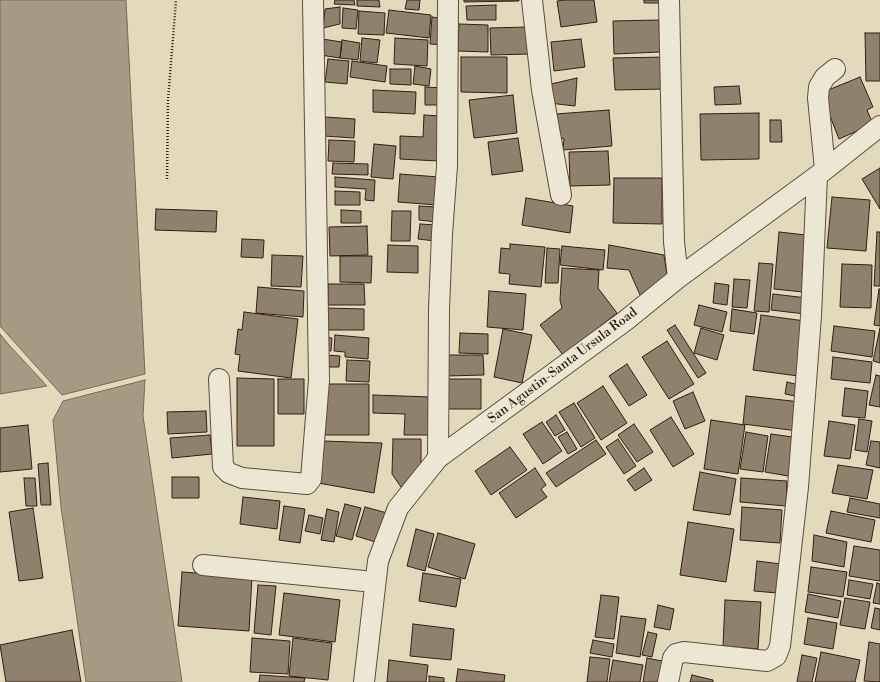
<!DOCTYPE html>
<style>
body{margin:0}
canvas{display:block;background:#e2dabd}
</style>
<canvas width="880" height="682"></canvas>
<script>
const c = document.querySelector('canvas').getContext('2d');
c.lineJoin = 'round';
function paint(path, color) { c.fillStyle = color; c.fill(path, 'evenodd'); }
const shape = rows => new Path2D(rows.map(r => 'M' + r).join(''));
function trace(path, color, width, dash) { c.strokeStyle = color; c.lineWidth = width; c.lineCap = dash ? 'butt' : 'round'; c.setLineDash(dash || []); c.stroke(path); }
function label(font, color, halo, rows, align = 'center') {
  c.font = font + ' "Libre Bodoni",serif'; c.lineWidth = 3; c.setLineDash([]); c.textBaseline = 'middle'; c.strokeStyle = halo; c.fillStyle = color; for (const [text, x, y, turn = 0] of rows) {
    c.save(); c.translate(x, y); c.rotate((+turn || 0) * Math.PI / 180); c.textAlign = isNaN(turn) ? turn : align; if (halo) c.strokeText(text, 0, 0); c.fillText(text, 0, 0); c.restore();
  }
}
const water = shape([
 [0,0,126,0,145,374,62,395,0,326,0,0],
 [0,334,9,345,47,386,0,394,0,334],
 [145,380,143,416,182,682,86,682,61,507,53,420,63,401,145,380]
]);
paint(water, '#a69b85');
trace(water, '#786a59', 1);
const building = shape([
 [335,0,354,0,355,5,334,4,335,0],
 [357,0,379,0,380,7,357,6,357,0],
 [407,0,420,0,419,10,405,9,407,0],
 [464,0,519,0,519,1,464,2,464,0],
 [565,0,594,0,597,22,561,27,557,1,565,0],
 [644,0,664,0,664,3,644,3,644,0],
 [496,5,496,20,467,20,466,6,496,5],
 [340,7,340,24,323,28,325,9,340,7],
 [343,8,358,10,356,29,342,28,343,8],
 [389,10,431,15,429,38,386,33,389,10],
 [359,11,385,13,384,35,358,34,359,11],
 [432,17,448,19,446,45,430,44,432,17],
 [659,20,660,52,614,54,613,21,659,20],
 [459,24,488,25,488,52,458,51,459,24],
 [528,27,529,54,491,55,490,28,528,27],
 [865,33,880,33,880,81,866,81,865,33],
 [362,38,380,40,377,63,360,61,362,38],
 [395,38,428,40,427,66,394,64,395,38],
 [322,39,342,42,340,58,320,55,322,39],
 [581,39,585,67,554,71,551,42,581,39],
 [342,40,360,43,358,60,340,58,342,40],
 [461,57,507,57,507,93,461,92,461,57],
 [666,57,667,89,615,90,613,58,666,57],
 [328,59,349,61,347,84,325,82,328,59],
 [352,61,387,66,385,82,350,77,352,61],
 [415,66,431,69,429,86,413,84,415,66],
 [390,69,411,69,411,85,390,84,390,69],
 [860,77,873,107,867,110,873,124,839,139,821,93,860,77],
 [577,78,575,106,549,103,551,84,577,78],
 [739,86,741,104,715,105,714,87,739,86],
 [425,87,444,88,444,105,425,105,425,87],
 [373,90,416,92,415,114,373,112,373,90],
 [513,95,517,133,474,138,469,100,513,95],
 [609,110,612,146,563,150,564,139,557,136,556,114,609,110],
 [759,113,759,159,701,160,700,114,759,113],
 [424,115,441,116,439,161,400,159,400,136,423,137,424,115],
 [325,117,355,119,354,138,324,136,325,117],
 [770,120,781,120,782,142,770,142,770,120],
 [518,138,523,171,492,175,488,142,518,138],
 [329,140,355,141,354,162,328,161,329,140],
 [374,144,396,146,393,179,371,177,374,144],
 [608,151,610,185,570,186,569,152,608,151],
 [333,163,368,164,368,175,332,174,333,163],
 [880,168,880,209,862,179,880,168],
 [400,174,439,177,437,205,398,202,400,174],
 [335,177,375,180,374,201,365,200,366,189,335,187,335,177],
 [614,178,662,178,662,224,613,223,614,178],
 [335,191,360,192,360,205,335,205,335,191],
 [832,197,870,200,866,251,827,248,832,197],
 [526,198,573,206,570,233,522,225,526,198],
 [419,206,438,207,437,222,419,220,419,206],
 [156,209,217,211,216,232,155,230,156,209],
 [341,210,361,211,361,223,341,223,341,210],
 [392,211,411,211,410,241,391,241,392,211],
 [420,224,436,225,435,241,418,239,420,224],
 [367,226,368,255,330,256,329,227,367,226],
 [779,232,806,235,802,275,804,276,803,292,774,289,779,232],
 [877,232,880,232,880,286,874,286,877,232],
 [242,239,264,240,263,258,241,257,242,239],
 [510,244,545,247,541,287,509,284,510,274,499,273,501,248,510,249,510,244],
 [388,245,418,246,418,273,387,272,388,245],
 [609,245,664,255,667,276,640,295,629,270,607,268,609,245],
 [562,246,605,250,603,270,560,265,562,246],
 [547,248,560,249,558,283,545,283,547,248],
 [272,255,303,256,301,287,271,286,272,255],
 [340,256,372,256,371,283,340,282,340,256],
 [759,263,773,264,769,312,754,311,759,263],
 [842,264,872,265,871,308,840,307,842,264],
 [562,268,599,270,598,288,617,313,563,355,540,325,562,308,560,300,562,268],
 [734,279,750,280,747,308,732,307,734,279],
 [715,283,729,285,727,305,713,303,715,283],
 [328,284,364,284,365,305,328,305,328,284],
 [258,287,304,291,303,317,256,313,258,287],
 [879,289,880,289,880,326,874,325,879,289],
 [489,291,526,294,523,330,487,327,489,291],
 [773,294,807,298,805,314,771,310,773,294],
 [699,305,727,312,722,332,694,325,699,305],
 [325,308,364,309,364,330,325,330,325,308],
 [732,309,757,313,754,334,730,331,732,309],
 [244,312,298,319,291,378,238,371,240,355,235,354,238,329,242,330,244,312],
 [761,315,805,321,798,376,753,370,761,315],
 [675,325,706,373,698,378,667,330,675,325],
 [834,326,875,331,872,357,831,351,834,326],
 [701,328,724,335,717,360,694,353,701,328],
 [880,328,880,363,873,361,880,328],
 [503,329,532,335,522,383,494,377,503,329],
 [460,333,488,334,488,354,459,353,460,333],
 [335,335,369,338,368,359,345,357,345,352,334,351,335,335],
 [325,337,332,338,331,351,324,350,325,337],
 [667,341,694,384,669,399,642,357,667,341],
 [326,355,340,356,339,367,325,367,326,355],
 [446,355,483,355,484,375,446,376,446,355],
 [833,357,872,362,870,383,831,379,833,357],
 [347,360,370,361,369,382,346,381,347,360],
 [627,364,647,395,629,406,609,376,627,364],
 [876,375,880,376,880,407,869,405,876,375],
 [237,378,274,379,274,446,237,446,237,378],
 [278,379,304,379,304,414,278,414,278,379],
 [446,379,481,379,481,409,447,409,446,379],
 [787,382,803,386,800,397,785,394,787,382],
 [325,384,369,384,369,435,325,435,325,384],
 [603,386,627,423,601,440,577,403,603,386],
 [845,388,868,391,865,418,842,416,845,388],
 [693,392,705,421,685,429,673,401,693,392],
 [373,395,431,397,431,435,404,435,405,414,373,413,373,395],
 [746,396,801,402,798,431,743,424,746,396],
 [574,403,595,438,581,447,559,412,574,403],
 [206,411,207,432,168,434,167,412,206,411],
 [556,415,565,430,555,436,546,422,556,415],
 [671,417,694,454,673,467,650,430,671,417],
 [859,419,872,421,867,452,855,450,859,419],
 [711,420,745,425,738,474,704,469,711,420],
 [829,421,855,425,850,459,824,456,829,421],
 [542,422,562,451,543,464,523,434,542,422],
 [634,424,653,452,637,462,618,435,634,424],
 [28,425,32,469,0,472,0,428,28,425],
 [567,432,577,449,568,454,558,437,567,432],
 [746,432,768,436,763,472,740,469,746,432],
 [771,434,800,438,794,477,765,472,771,434],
 [210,435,212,454,172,458,170,438,210,435],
 [393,439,421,439,421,472,401,487,392,474,393,439],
 [618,439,636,466,624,474,606,447,618,439],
 [596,440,606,454,556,487,546,473,596,440],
 [323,441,382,443,374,493,318,483,323,441],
 [871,441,880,442,880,468,866,465,871,441],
 [510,447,527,470,491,495,475,471,510,447],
 [48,463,51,505,41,505,38,464,48,463],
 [838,465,873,470,867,499,832,493,838,465],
 [535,468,546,485,541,489,547,497,516,518,499,493,535,468],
 [644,468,652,480,635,491,627,480,644,468],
 [700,472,736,479,730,515,693,510,700,472],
 [172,477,199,477,199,498,172,498,172,477],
 [24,478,35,478,37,506,26,506,24,478],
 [741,478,787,481,786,506,740,502,741,478],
 [243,497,280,501,277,529,240,524,243,497],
 [850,498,880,504,880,518,847,512,850,498],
 [345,504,361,508,352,540,336,536,345,504],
 [284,506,305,509,300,543,279,540,284,506],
 [365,507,391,514,382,544,356,536,365,507],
 [742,507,782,510,780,543,740,540,742,507],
 [33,508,43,578,19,581,9,512,33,508],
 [327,509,339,512,334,542,321,540,327,509],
 [831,511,875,520,871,542,826,533,831,511],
 [309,515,323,518,320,534,305,531,309,515],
 [688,522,734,529,726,582,680,575,688,522],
 [416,529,434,534,425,571,407,566,416,529],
 [438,533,475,544,465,579,428,567,438,533],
 [814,535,847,542,844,567,812,561,814,535],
 [854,546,880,550,880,581,849,576,854,546],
 [757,561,781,564,778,593,754,591,757,561],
 [811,567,847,572,843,597,808,592,811,567],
 [182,572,252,577,249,631,178,626,182,572],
 [423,573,461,579,456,607,419,601,423,573],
 [849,580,873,584,870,599,847,595,849,580],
 [877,583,880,584,880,604,873,603,877,583],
 [258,585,276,586,271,635,254,633,258,585],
 [284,593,340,600,335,642,279,635,284,593],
 [808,594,841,601,838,618,805,612,808,594],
 [601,595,619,597,614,639,595,637,601,595],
 [845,598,870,602,865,629,840,625,845,598],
 [725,600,761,602,758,649,723,646,725,600],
 [658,605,674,609,670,630,654,627,658,605],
 [875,608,880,609,880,630,871,628,875,608],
 [621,616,646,619,640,657,616,653,621,616],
 [808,618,837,623,833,649,804,644,808,618],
 [413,624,454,629,451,660,410,656,413,624],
 [72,630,81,682,6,682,0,645,72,630],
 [648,632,657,634,652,657,642,655,648,632],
 [252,638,290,641,288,674,250,672,252,638],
 [293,638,332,643,328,680,289,676,293,638],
 [593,640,614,644,612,657,590,653,593,640],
 [869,642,880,644,880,682,864,681,869,642],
 [821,652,860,660,855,682,815,682,821,652],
 [802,655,817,658,812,682,797,682,802,655],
 [590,657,610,659,607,682,587,682,590,657],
 [647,658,667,662,663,682,643,682,647,658],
 [389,660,428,665,426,682,387,682,389,660],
 [613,660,643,665,640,682,609,682,613,660],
 [458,669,505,675,504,682,456,682,458,669],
 [260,675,305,678,304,682,259,682,260,675],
 [692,675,713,680,713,682,690,682,692,675],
 [429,676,444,678,444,682,429,682,429,676]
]);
paint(building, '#8e816d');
trace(building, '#322017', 1);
const minor = shape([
 [532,0,542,90,561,195],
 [669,0,674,242,678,278],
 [825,169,818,98,819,87,825,77,835,69],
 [219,379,223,467,229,473,242,478,307,484,311,479,319,380,313,0],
 [438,458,439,309,442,234,447,166,448,0],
 [203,565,374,582],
 [364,682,378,561,398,508,438,458,625,321,678,278,817,176,880,126],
 [668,682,673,658,676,654,684,652,767,661,776,656,780,646,798,487,811,316,817,176]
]);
trace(minor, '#5e4e40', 22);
trace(shape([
 [167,179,168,100,176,0]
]), '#322017', 2.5, [1, 2]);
trace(minor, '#ece7d4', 20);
label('13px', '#322017', '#ece7d4', [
 ["San Agustin-Santa Ursula Road",563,366,-37]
]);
</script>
